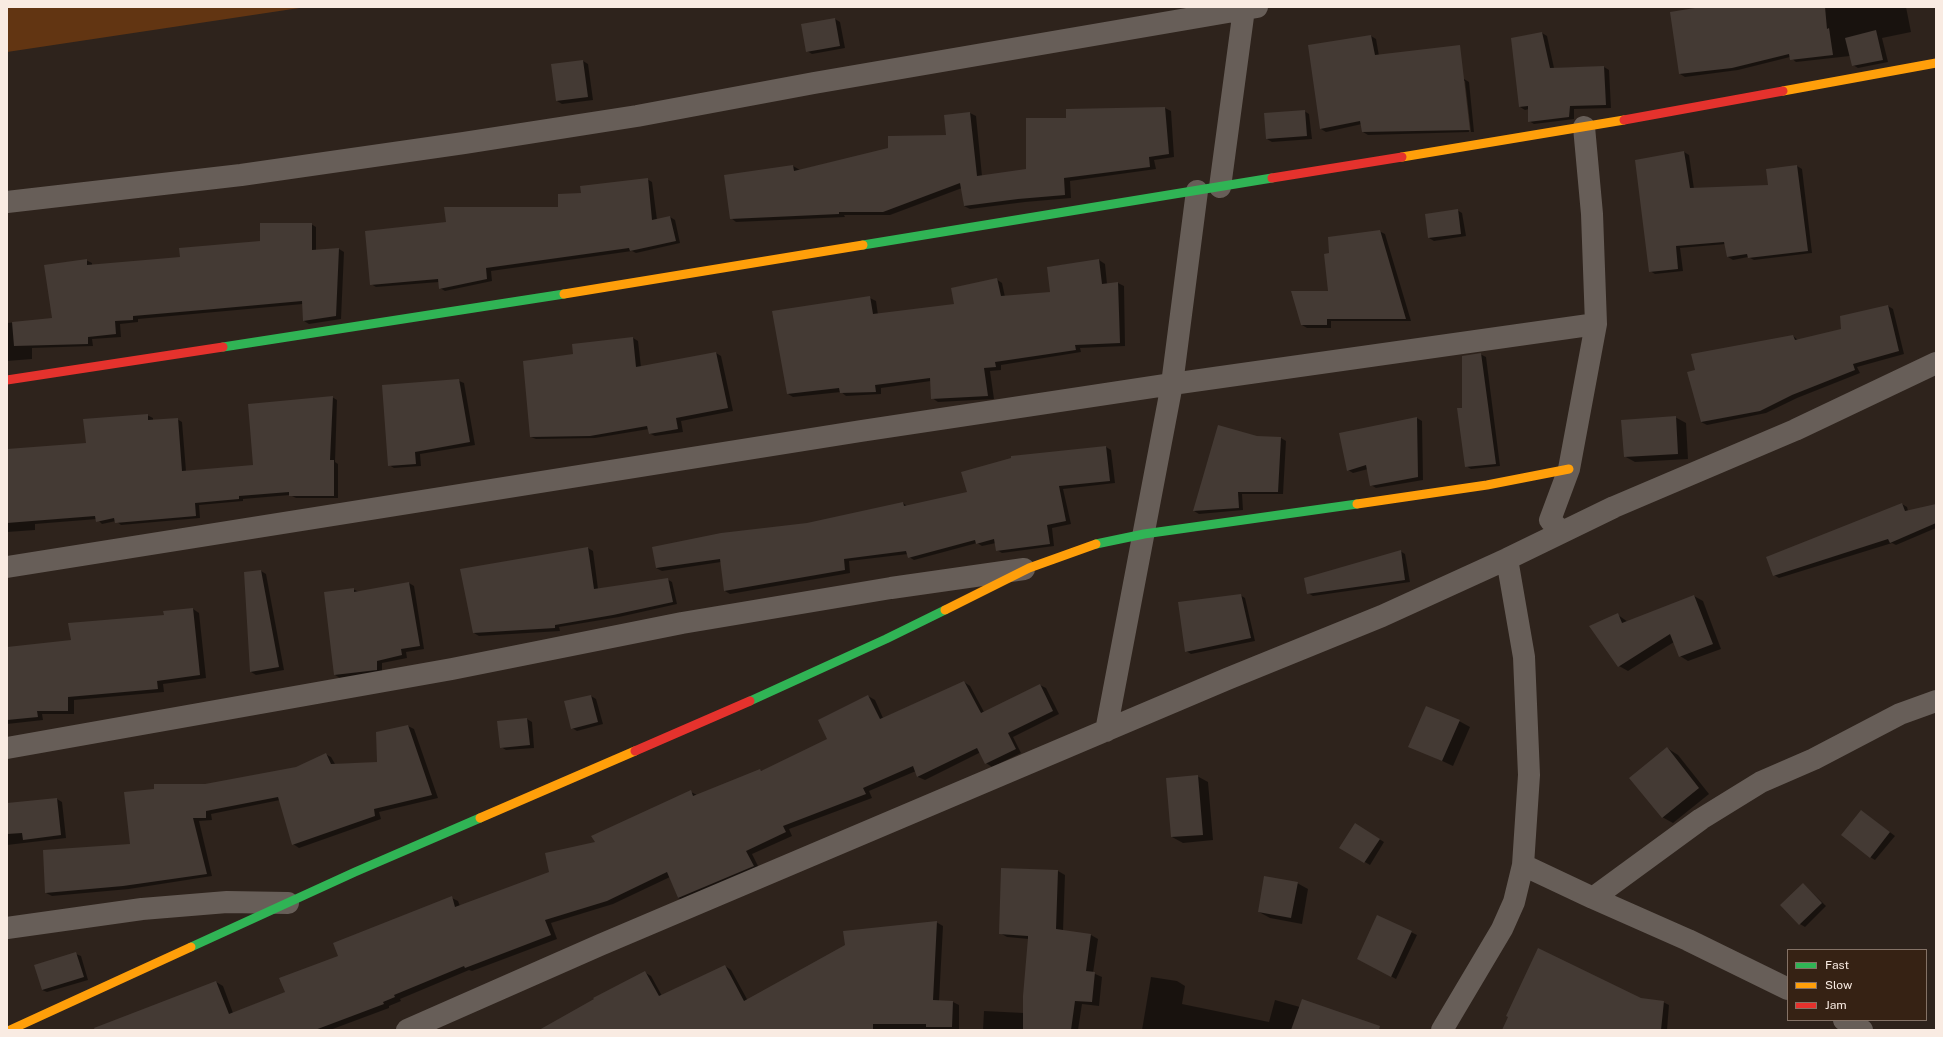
<!DOCTYPE html>
<style>
body{margin:0}
#map{position:relative;width:1943px;height:1037px;overflow:hidden;background:#2e231c;font-family:"Public Sans",sans-serif}
canvas{display:block}
.frame{position:absolute;inset:0;border:8px solid #f9ebe2;pointer-events:none}
.legend{position:absolute;left:1787px;top:949px;width:140px;height:72px;box-sizing:border-box;background:#362214;border:1px solid #847266;margin:0;padding:5px 7px;list-style:none;font-size:12px;color:#f9ebe2}
.legend li{display:flex;align-items:center;gap:8px;height:20px}
.legend b{width:20px;border:1px solid #847266}
</style>
<div id="map">
<canvas width="1943" height="1037"></canvas>
<div class="frame"></div>
<ul class="legend">
<li><b style="height:5px;background:#30b455"></b>Fast</li>
<li><b style="height:5px;background:#ff9f0a"></b>Slow</li>
<li><b style="height:5px;background:#e5322d"></b>Jam</li>
</ul>
</div>
<script>
const c = document.querySelector('canvas').getContext('2d');
c.lineJoin = 'round';
function paint(path, color) { c.fillStyle = color; c.fill(path, 'evenodd'); }
const shape = rows => new Path2D(rows.map(r => 'M' + r).join(''));
function trace(path, color, width, dash) { c.strokeStyle = color; c.lineWidth = width; c.lineCap = dash ? 'butt' : 'round'; c.setLineDash(dash || []); c.stroke(path); }
paint(shape([
 [7,7,306,7,7,52]
]), '#623512');
paint(shape([
 [1708,7,1906,7,1911,32,1882,38,1888,62,1858,68,1853,65,1850,56,1796,62,1790,57,1738,70,1685,77,1680,74],
 [835,19,840,22,845,48,812,54,807,51],
 [1542,33,1547,36,1554,68,1604,67,1609,70,1611,108,1574,109,1574,119,1534,124,1529,121,1529,109,1525,110,1520,107],
 [1371,36,1376,39,1379,56,1464,79,1469,82,1474,132,1471,132,1465,81,1463,81,1469,132,1368,135,1363,132,1362,124,1326,132,1321,129,1309,46],
 [583,61,588,64,593,100,562,104,557,101],
 [1165,108,1171,111,1174,157,1154,160,1156,169,1070,181,1071,198,1025,202,970,209,964,206,962,188,890,215,844,215,845,217,736,222,731,218,725,176,793,166,800,170,947,135,970,113,976,116,982,176,1027,170,1067,119],
 [1304,111,1309,114,1312,139,1272,142,1267,139],
 [1684,152,1689,155,1694,189,1769,186,1767,170,1797,166,1802,169,1812,253,1754,260,1748,257,1733,260,1728,257,1726,244,1680,248,1683,271,1655,274,1650,271],
 [647,179,652,182,657,220,670,217,675,220,680,243,636,253,632,251,491,271,492,281,445,291,440,288,439,282,376,287,371,284,447,222,559,208,582,194],
 [1457,210,1462,213,1466,236,1434,241,1429,238],
 [311,224,316,227,316,251,339,249,344,252,341,319,309,324,304,321,303,304,138,319,138,322,120,324,121,337,92,339,93,346,32,348,32,359,7,361,7,323,54,319,86,260,92,263,92,266,181,258,261,242],
 [1379,231,1385,234,1411,321,1331,321,1331,328,1307,328,1302,325,1329,292,1331,254],
 [1099,260,1105,264,1107,284,1118,283,1124,286,1125,346,1080,348,1081,352,1001,365,1001,370,990,371,994,399,938,402,932,398,931,381,881,388,881,394,846,396,841,392,793,397,788,394,870,298,876,301,878,315,955,305,996,279,1002,283,1005,297,1052,293,1048,267],
 [1888,306,1893,309,1904,354,1857,367,1860,373,1797,398,1766,413,1707,425,1701,422,1793,336,1798,340,1843,330],
 [633,338,638,341,641,367,716,353,721,356,733,411,681,421,683,432,655,436,649,433,649,429,595,438,536,439,531,437,575,355,573,345],
 [1480,354,1486,357,1500,466,1471,469,1466,466],
 [459,381,464,383,475,445,420,454,421,466,394,468,389,465],
 [332,397,337,400,335,462,338,464,338,498,296,498,290,495,243,499,243,501,199,505,200,518,121,525,116,521,102,524,97,519,35,524,35,530,7,532,7,450,87,444,147,415,153,418,153,421,177,419,182,422,186,471,254,466],
 [1675,417,1686,423,1688,459,1635,462,1624,456],
 [1417,418,1422,421,1423,480,1376,488,1371,485,1368,469,1353,473,1348,470],
 [1257,437,1281,438,1286,441,1283,494,1242,494,1243,510,1199,514,1194,511],
 [1106,447,1111,450,1115,483,1063,489,1071,524,1052,528,1054,546,1002,553,997,550,996,543,982,546,977,543,914,560,909,557,908,554,849,561,850,573,730,594,725,591,721,562,662,571,656,568,807,524,903,503,907,506,968,493],
 [1902,504,1907,507,1908,511,1936,505,1936,528,1896,545,1892,543,1779,578,1774,575],
 [588,548,593,551,598,589,667,579,672,582,677,604,619,617,559,627,560,631,479,636,474,633],
 [1400,551,1405,554,1410,582,1313,596,1308,593],
 [261,571,266,574,284,670,256,675,251,672],
 [409,583,414,586,424,649,406,652,407,658,382,663,382,672,340,678,335,675,353,589,359,592],
 [1240,595,1245,598,1255,641,1191,654,1186,651],
 [1694,596,1703,601,1721,649,1688,661,1680,656,1674,642,1628,671,1619,666,1590,626,1618,615,1628,622],
 [193,609,199,613,206,678,163,684,164,692,74,700,74,714,42,714,43,720,7,724,7,648,73,641],
 [964,682,970,686,984,712,1040,685,1046,688,1059,714,1013,737,1021,753,992,767,986,763,981,752,925,780,918,777,916,771,869,791,872,798,789,829,792,836,752,854,760,870,685,901,678,898,670,877,613,904,551,923,557,939,472,971,469,970,400,999,401,1001,389,1006,389,1008,330,1030,92,1030,216,982,223,986,233,1013,286,992,339,956,452,898,458,901,460,906,550,873,596,843,691,792,697,795,760,770,762,771,828,740,868,696,875,700,883,718],
 [591,696,596,699,603,724,577,731,572,728,565,702],
 [527,719,532,722,534,748,506,750,501,747],
 [1459,721,1470,727,1453,766,1410,746],
 [408,726,414,729,438,798,379,812,381,819,299,848,293,844,280,800,211,814,212,820,199,821,212,876,129,889,52,896,46,893,131,845,206,785,296,768,325,754,331,757,335,764,378,763,377,733],
 [1667,748,1678,755,1709,794,1673,823,1662,817],
 [1197,776,1208,782,1213,840,1183,843,1172,837],
 [57,799,62,802,66,838,7,845,7,804],
 [1862,811,1895,836,1875,860,1870,857],
 [1355,824,1384,842,1370,865,1341,848],
 [1002,869,1058,871,1065,875,1063,931,1091,935,1098,939,1093,973,1102,977,1099,1006,1082,1004,1078,1030,983,1030,984,1011,1024,1013,1029,939,1007,937,1000,933],
 [1297,883,1308,889,1302,924,1270,918,1259,912],
 [1803,884,1826,906,1805,927,1800,924],
 [1378,916,1417,935,1396,979,1358,959],
 [936,922,943,926,939,1001,953,1002,959,1005,959,1030,563,1030,644,972,651,976,662,996,725,966,731,970,748,1001],
 [76,954,81,956,88,980,47,992,42,990],
 [1151,977,1177,981,1185,986,1182,1004,1269,1022,1275,1000,1300,1007,1351,1030,1142,1030],
 [1641,999,1663,1002,1669,1005,1667,1030,1584,1030]
]), '#0007');
paint(shape([
 [1701,7,1825,7,1827,29,1829,28,1833,55,1790,60,1789,54,1732,68,1679,74,1670,12],
 [835,18,840,46,806,52,801,24],
 [1876,30,1883,60,1852,66,1845,38],
 [1542,32,1550,68,1604,66,1606,105,1570,106,1569,117,1528,122,1528,106,1519,107,1511,38],
 [1371,35,1375,55,1460,45,1470,130,1362,132,1360,121,1320,129,1308,45],
 [583,60,588,97,556,101,551,64],
 [1165,107,1169,154,1149,157,1150,167,1064,178,1065,195,1018,199,964,206,960,183,883,212,839,212,839,214,730,219,724,175,793,165,794,171,888,148,888,136,946,135,944,115,970,112,977,176,1026,169,1026,118,1066,118,1066,109],
 [1305,110,1307,136,1266,139,1264,113],
 [1684,151,1690,188,1768,185,1766,169,1797,165,1808,251,1748,258,1747,254,1727,257,1724,242,1676,246,1678,269,1649,272,1635,160],
 [648,178,652,220,670,216,676,241,630,251,629,248,486,268,487,279,439,289,438,279,370,285,365,231,446,222,444,207,558,207,558,194,581,193,580,186],
 [1458,209,1461,234,1428,238,1425,214],
 [260,223,312,223,312,250,339,248,336,316,303,321,302,301,214,309,133,316,133,320,115,321,116,334,88,337,88,344,14,346,12,322,52,318,44,265,87,259,87,265,180,257,179,248,260,241],
 [1380,230,1406,319,1327,319,1327,325,1301,325,1291,291,1328,291,1324,254,1329,253,1328,237],
 [1099,259,1102,284,1118,282,1120,343,1075,345,1076,350,995,362,996,367,984,368,988,396,931,399,930,378,875,385,876,392,840,393,839,388,787,394,772,311,870,296,873,314,954,304,951,288,997,278,1001,296,1050,292,1047,267],
 [1888,305,1899,351,1853,364,1855,370,1792,395,1760,411,1701,422,1687,372,1695,370,1691,354,1793,335,1795,340,1841,329,1840,316],
 [633,337,636,367,716,352,728,408,676,418,678,429,649,434,647,426,590,436,530,437,523,361,573,354,572,344],
 [1481,353,1496,464,1465,467,1457,408,1462,408,1462,356],
 [459,379,470,442,415,452,416,464,388,466,382,385],
 [333,396,330,460,334,460,334,496,289,496,289,492,239,496,239,499,195,503,196,516,115,523,114,518,96,522,95,516,7,523,7,449,86,443,83,419,148,414,148,420,178,418,182,471,253,465,248,404],
 [1676,416,1678,454,1624,457,1621,420],
 [1417,417,1418,477,1370,486,1366,465,1347,471,1339,433],
 [1218,425,1257,436,1281,437,1278,492,1238,492,1239,508,1193,511],
 [1106,446,1110,481,1059,486,1066,521,1047,525,1050,544,996,551,994,539,976,544,975,540,908,558,906,551,844,559,845,570,724,591,720,559,656,568,652,547,721,533,807,523,903,502,904,506,967,492,961,472,1011,458,1011,456],
 [1902,503,1905,511,1936,504,1936,523,1890,543,1888,539,1773,576,1766,557],
 [588,547,594,589,668,578,673,602,613,615,555,625,555,628,473,633,460,569],
 [1401,550,1405,580,1307,594,1304,578],
 [261,570,279,667,250,672,244,572],
 [409,582,420,646,401,649,402,655,377,661,377,670,334,675,324,592,354,588,354,592],
 [1241,594,1251,638,1185,652,1178,602],
 [1694,595,1713,644,1679,657,1670,634,1618,667,1589,626,1618,613,1622,623],
 [193,608,200,675,157,681,158,689,68,697,68,711,37,711,38,717,7,720,7,647,71,640,68,623,164,615,163,611],
 [964,681,981,713,1040,684,1053,711,1008,733,1016,749,985,764,977,748,917,777,913,766,863,788,866,794,783,826,786,832,746,851,754,866,678,898,667,872,607,901,545,920,551,935,465,968,464,966,394,995,395,997,383,1002,384,1004,315,1030,95,1030,94,1028,216,981,229,1014,285,992,279,978,338,956,333,943,452,896,455,907,549,872,545,853,595,842,591,836,691,790,693,796,760,769,761,771,827,739,818,720,868,695,880,719],
 [591,695,598,722,571,729,564,701],
 [1426,706,1460,720,1442,761,1408,747],
 [527,718,530,745,500,748,497,721],
 [408,725,432,795,374,809,375,816,292,845,278,797,206,811,206,818,193,818,207,874,123,886,45,893,43,850,130,844,124,792,154,789,154,784,205,784,296,767,326,753,331,764,377,762,376,732],
 [1667,747,1699,788,1662,818,1629,778],
 [1198,775,1203,835,1171,837,1166,778],
 [57,798,61,835,23,840,22,833,7,834,7,803],
 [1861,810,1890,832,1870,858,1841,835],
 [1355,823,1380,839,1364,863,1339,848],
 [1001,868,1058,870,1056,929,1091,934,1086,971,1095,972,1092,1002,1075,1001,1071,1030,1023,1030,1023,996,1028,938,1028,936,999,934],
 [1264,876,1298,882,1291,918,1258,912],
 [1803,883,1822,903,1799,925,1780,905],
 [1377,915,1412,931,1391,977,1357,959],
 [937,921,933,1000,953,1001,952,1027,926,1027,926,1024,873,1024,873,1030,539,1030,594,999,593,998,645,971,659,996,725,965,744,1001,845,945,843,931],
 [1538,948,1641,998,1664,1001,1661,1030,1502,1030,1508,1017,1506,1016],
 [76,952,84,977,42,990,34,965],
 [1302,999,1380,1026,1379,1030,1291,1030]
]), '#443a34');
trace(shape([
 [1220,187,1244,9],
 [7,202,241,175,464,143,637,116,814,83,1257,7],
 [1562,532,1550,520,1569,469,1596,324,1592,214,1584,127],
 [7,567,861,431,1172,384,1596,324],
 [1106,731,1172,384,1197,191],
 [7,748,452,669,682,623,891,588,1024,569],
 [1523,865,1593,898,1688,940,1788,989],
 [1593,898,1701,819,1761,782,1814,759,1900,714,1936,701],
 [7,928,142,909,227,902,288,903],
 [1844,1020,1862,1030],
 [407,1030,600,945,1227,679,1382,616,1507,559,1614,507,1795,430,1936,363],
 [1442,1030,1502,929,1514,902,1523,865,1529,775,1524,657,1507,559]
]), '#675e58', 22);
trace(shape([
 [863,245,1272,178],
 [223,347,564,294],
 [1096,544,1144,534,1357,504],
 [750,701,886,639,945,610],
 [191,947,355,872,480,818]
]), '#30b455', 9);
trace(shape([
 [1783,91,1936,63],
 [1402,157,1624,120],
 [564,294,863,245],
 [1357,504,1487,485,1569,469],
 [945,610,1029,568,1096,544],
 [480,818,635,751],
 [10,1030,191,947]
]), '#ff9f0a', 9);
trace(shape([
 [1624,120,1783,91],
 [1272,178,1402,157],
 [7,380,223,347],
 [635,751,750,701]
]), '#e5322d', 9);
</script>
